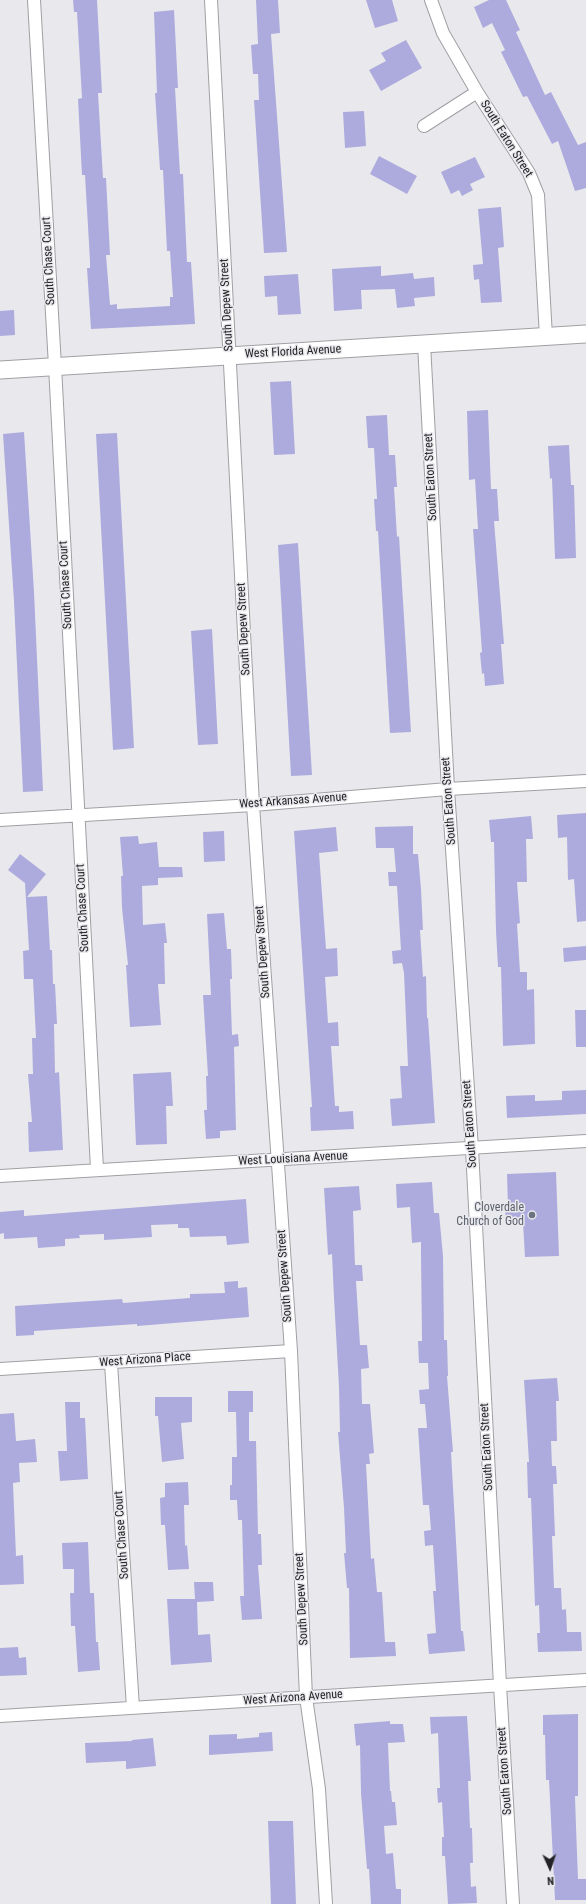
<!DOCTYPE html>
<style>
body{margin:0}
#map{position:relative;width:586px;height:1904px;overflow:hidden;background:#e9e9ed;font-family:"Roboto Condensed",sans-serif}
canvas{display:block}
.north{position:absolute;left:530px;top:1848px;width:40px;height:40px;-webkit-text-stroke:3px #e9e9ed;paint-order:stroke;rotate:177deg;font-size:11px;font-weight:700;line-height:16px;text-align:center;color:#232325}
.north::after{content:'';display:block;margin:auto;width:14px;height:18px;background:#232325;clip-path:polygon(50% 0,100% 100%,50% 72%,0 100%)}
</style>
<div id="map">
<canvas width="586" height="1904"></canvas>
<div class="north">N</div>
</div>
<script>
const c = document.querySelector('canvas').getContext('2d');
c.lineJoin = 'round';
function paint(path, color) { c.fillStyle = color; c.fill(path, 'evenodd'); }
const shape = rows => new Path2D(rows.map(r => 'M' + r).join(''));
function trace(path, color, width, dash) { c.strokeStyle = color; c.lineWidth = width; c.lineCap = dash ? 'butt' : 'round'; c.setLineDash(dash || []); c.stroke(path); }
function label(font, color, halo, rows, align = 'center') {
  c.font = font + ' "Roboto Condensed",sans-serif'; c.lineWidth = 3; c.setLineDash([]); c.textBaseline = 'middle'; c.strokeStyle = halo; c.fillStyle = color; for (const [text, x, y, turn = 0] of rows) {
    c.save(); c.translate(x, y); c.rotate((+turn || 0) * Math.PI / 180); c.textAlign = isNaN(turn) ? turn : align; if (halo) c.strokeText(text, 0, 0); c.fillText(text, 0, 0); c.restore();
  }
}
paint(shape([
 [73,0,97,0,102,93,98,93,103,178,106,178,110,255,106,255,110,305,117,304,117,309,170,306,170,297,173,297,170,251,167,251,163,170,160,170,155,93,157,93,154,12,174,10,178,88,175,88,180,174,183,174,187,262,191,262,195,324,91,329,87,268,90,268,90,261,85,175,82,175,78,99,82,98,77,12,74,12],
 [256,0,278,0,280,33,271,34,287,252,264,253,254,100,259,100,258,74,253,74,251,45,258,44],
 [366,0,392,0,398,21,375,28],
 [489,0,506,0,520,30,516,32,545,95,551,92,578,145,586,142,586,188,575,191,558,141,552,144,527,96,523,97,501,52,505,50,492,23,483,28,474,7],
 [406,40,422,68,381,91,369,70,386,61,381,53],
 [364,111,366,146,345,148,343,112],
 [379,156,417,176,407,194,370,174],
 [475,157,485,177,470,184,473,190,462,196,459,190,451,194,441,172],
 [501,207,504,247,498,248,502,302,481,303,479,279,474,280,473,265,483,264,478,209],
 [381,266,381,276,413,273,414,279,434,277,435,296,414,298,415,306,397,308,395,289,361,290,362,309,334,311,332,269],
 [298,274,301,314,278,315,277,296,265,297,264,276],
 [14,310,15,335,0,336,0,311],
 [291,381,295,454,274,455,270,382],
 [488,410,491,489,497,489,499,521,494,521,504,644,501,644,504,684,485,686,484,673,482,674,480,653,482,652,473,529,478,529,475,479,469,480,467,411],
 [387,415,389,455,395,455,397,487,394,487,397,537,399,536,411,732,390,733,378,531,376,531,374,499,377,499,374,448,368,448,366,416],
 [24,432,34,592,43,791,23,792,14,601,3,434],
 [117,433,134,748,113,750,96,434],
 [569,445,571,485,574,485,576,558,555,559,552,478,550,479,548,446],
 [298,543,312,775,291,776,278,545],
 [212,629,218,744,198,745,191,631],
 [586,813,586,921,577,922,574,879,568,880,567,837,558,838,557,815],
 [531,816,533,839,526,839,527,882,517,882,520,923,517,924,520,972,527,972,527,990,534,989,535,1044,503,1046,501,967,498,967,496,931,494,842,491,842,489,820],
 [413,826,413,854,418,854,421,889,423,930,420,930,423,977,426,976,427,1018,428,1018,435,1123,392,1126,390,1099,402,1098,400,1066,408,1066,404,973,402,963,393,964,392,951,401,950,397,886,389,886,388,872,396,872,394,848,376,848,375,827],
 [336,827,338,851,319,853,326,949,337,948,338,976,325,977,328,1023,338,1022,339,1046,331,1046,335,1106,339,1106,339,1112,353,1111,354,1129,311,1131,310,1107,312,1107,294,831],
 [224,831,225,861,204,862,203,832],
 [138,836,139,844,157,842,159,867,182,867,183,877,158,878,158,885,142,886,143,925,165,923,167,943,164,943,165,984,158,984,161,1025,130,1027,126,965,128,965,122,908,121,876,123,876,120,837],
 [20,854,46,874,27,897,47,896,50,950,52,950,53,984,55,984,57,1024,54,1024,55,1073,59,1072,63,1150,29,1152,28,1122,32,1122,28,1074,33,1074,32,1038,36,1038,33,979,24,979,23,951,29,950,25,883,8,870],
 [224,913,227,949,231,949,232,979,230,979,232,1035,238,1034,239,1046,234,1047,236,1130,220,1131,220,1138,206,1139,204,1110,207,1110,206,1076,208,1076,203,995,211,995,207,914],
 [586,946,586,960,564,962,563,948],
 [575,1010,586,1010,586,1047,576,1047],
 [171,1072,173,1106,166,1106,167,1144,136,1145,133,1074],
 [586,1090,586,1114,507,1118,506,1096,535,1095,535,1101,562,1100,562,1091],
 [556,1172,559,1256,525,1257,523,1222,506,1223,505,1207,508,1207,507,1174],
 [432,1182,434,1213,439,1213,443,1256,444,1340,447,1340,448,1376,447,1376,453,1452,451,1452,461,1631,463,1631,465,1651,429,1654,427,1634,436,1633,433,1591,436,1591,433,1545,425,1546,424,1531,431,1530,429,1505,423,1505,418,1428,427,1428,425,1404,420,1404,419,1390,429,1389,428,1363,419,1363,418,1341,422,1341,421,1254,421,1242,412,1243,410,1207,397,1208,396,1184],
 [359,1186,361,1210,353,1211,355,1265,362,1265,363,1281,356,1281,360,1345,367,1345,369,1368,361,1369,362,1404,370,1404,374,1453,369,1454,370,1464,366,1464,371,1559,374,1558,377,1592,382,1592,385,1642,395,1642,396,1656,350,1658,349,1588,347,1588,344,1553,346,1553,344,1508,338,1432,340,1432,339,1387,334,1298,332,1254,328,1255,324,1188],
 [246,1199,249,1243,227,1245,226,1236,190,1237,189,1228,178,1228,178,1224,151,1225,152,1237,104,1240,104,1234,79,1235,80,1238,65,1239,65,1246,38,1248,37,1237,4,1239,4,1233,0,1234,0,1212,24,1210,24,1216],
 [238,1281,238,1288,247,1287,249,1317,137,1326,137,1324,34,1331,34,1335,16,1336,15,1306,122,1299,123,1303,190,1298,190,1294,225,1293,224,1282],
 [557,1378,559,1401,556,1401,557,1441,551,1441,552,1466,556,1466,557,1484,553,1484,555,1536,552,1536,554,1588,561,1588,562,1610,566,1609,567,1632,581,1632,582,1651,538,1652,537,1633,540,1633,539,1605,535,1606,531,1498,528,1498,527,1462,529,1462,524,1380],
 [228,1391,253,1391,253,1412,249,1412,249,1441,256,1441,258,1534,261,1534,262,1565,258,1565,262,1619,242,1620,240,1596,244,1596,242,1520,238,1520,237,1500,230,1500,230,1485,232,1485,232,1457,237,1457,236,1412,228,1412],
 [155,1397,192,1397,192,1422,181,1423,184,1459,162,1462,158,1416,155,1416],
 [65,1402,80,1402,80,1418,85,1418,88,1479,60,1481,58,1451,67,1451],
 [14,1413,16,1441,35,1439,37,1462,19,1463,20,1482,13,1483,16,1556,23,1555,24,1584,0,1585,0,1414],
 [188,1482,189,1505,184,1505,185,1546,187,1545,189,1569,168,1570,165,1525,161,1525,160,1498,165,1497,165,1483],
 [88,1542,90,1593,94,1593,96,1642,98,1642,100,1670,78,1672,75,1626,71,1626,70,1593,74,1593,74,1569,63,1569,62,1543],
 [194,1582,213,1582,214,1601,197,1602,198,1635,210,1634,212,1662,171,1665,167,1599,195,1599],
 [18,1647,19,1658,26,1657,27,1675,0,1676,0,1648],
 [578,1714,578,1796,575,1796,576,1827,578,1879,586,1879,586,1900,555,1900,549,1780,546,1780,545,1735,543,1735,543,1715],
 [467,1716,471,1781,468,1781,470,1828,472,1828,473,1863,470,1863,471,1887,476,1886,477,1903,448,1904,445,1856,442,1856,442,1837,444,1837,442,1802,438,1803,437,1788,440,1788,438,1733,431,1734,430,1717],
 [390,1721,390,1724,403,1724,405,1742,388,1743,390,1791,391,1791,392,1802,395,1802,397,1825,384,1826,386,1854,393,1853,396,1889,401,1889,401,1904,371,1904,369,1869,367,1869,361,1793,360,1745,356,1746,354,1724],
 [272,1732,273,1751,209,1755,209,1735,237,1734,237,1739,259,1737,259,1733],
 [153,1738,156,1766,126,1769,126,1761,86,1763,85,1743,132,1741,132,1740],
 [268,1821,293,1821,296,1904,271,1904]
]), '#adabdd');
const street = shape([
 [34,0,55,366,97,1169],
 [211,0,253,805,291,1351,306,1697,319,1789,326,1904],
 [431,0,443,33,477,92,529,173,538,195,546,337],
 [424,126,477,92],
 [424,344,448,789,472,1149,500,1685,513,1904],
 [0,820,253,805,448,789,586,781],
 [0,1176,586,1141],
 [111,1363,133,1708],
 [0,1369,291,1351],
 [0,1716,586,1680]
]);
const secondary = shape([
 [0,370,586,334]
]);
trace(street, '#a0a0a4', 14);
trace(secondary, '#a0a0a4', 19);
trace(street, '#fff', 12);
trace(secondary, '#fff', 17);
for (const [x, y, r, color] of [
 [532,1215,4,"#6b7280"]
]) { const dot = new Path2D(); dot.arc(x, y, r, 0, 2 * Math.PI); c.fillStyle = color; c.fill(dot); trace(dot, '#e9e9ed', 1.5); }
label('12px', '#232325', '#e9e9ed', [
 ["South Eaton Street",506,139,58],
 ["South Chase Court",49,261,-93],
 ["South Depew Street",227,305,-93],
 ["West Florida Avenue",293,352,-3],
 ["South Eaton Street",431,477,-93],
 ["South Chase Court",66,585,-93],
 ["South Depew Street",244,629,-93],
 ["West Arkansas Avenue",293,801,-4],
 ["South Eaton Street",449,801,-94],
 ["South Chase Court",83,908,-93],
 ["South Depew Street",263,952,-94],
 ["South Eaton Street",470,1124,-94],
 ["West Louisiana Avenue",293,1159,-3],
 ["South Depew Street",285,1276,-94],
 ["West Arizona Place",145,1360,-4],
 ["South Eaton Street",487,1447,-93],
 ["South Chase Court",122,1535,-94],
 ["South Depew Street",302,1599,-93],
 ["West Arizona Avenue",293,1698,-4],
 ["South Eaton Street",505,1771,-94]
]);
label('12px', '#5b616d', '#e9e9ed', [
 ["Cloverdale",524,1208],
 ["Church of God",524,1222]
], 'right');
</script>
